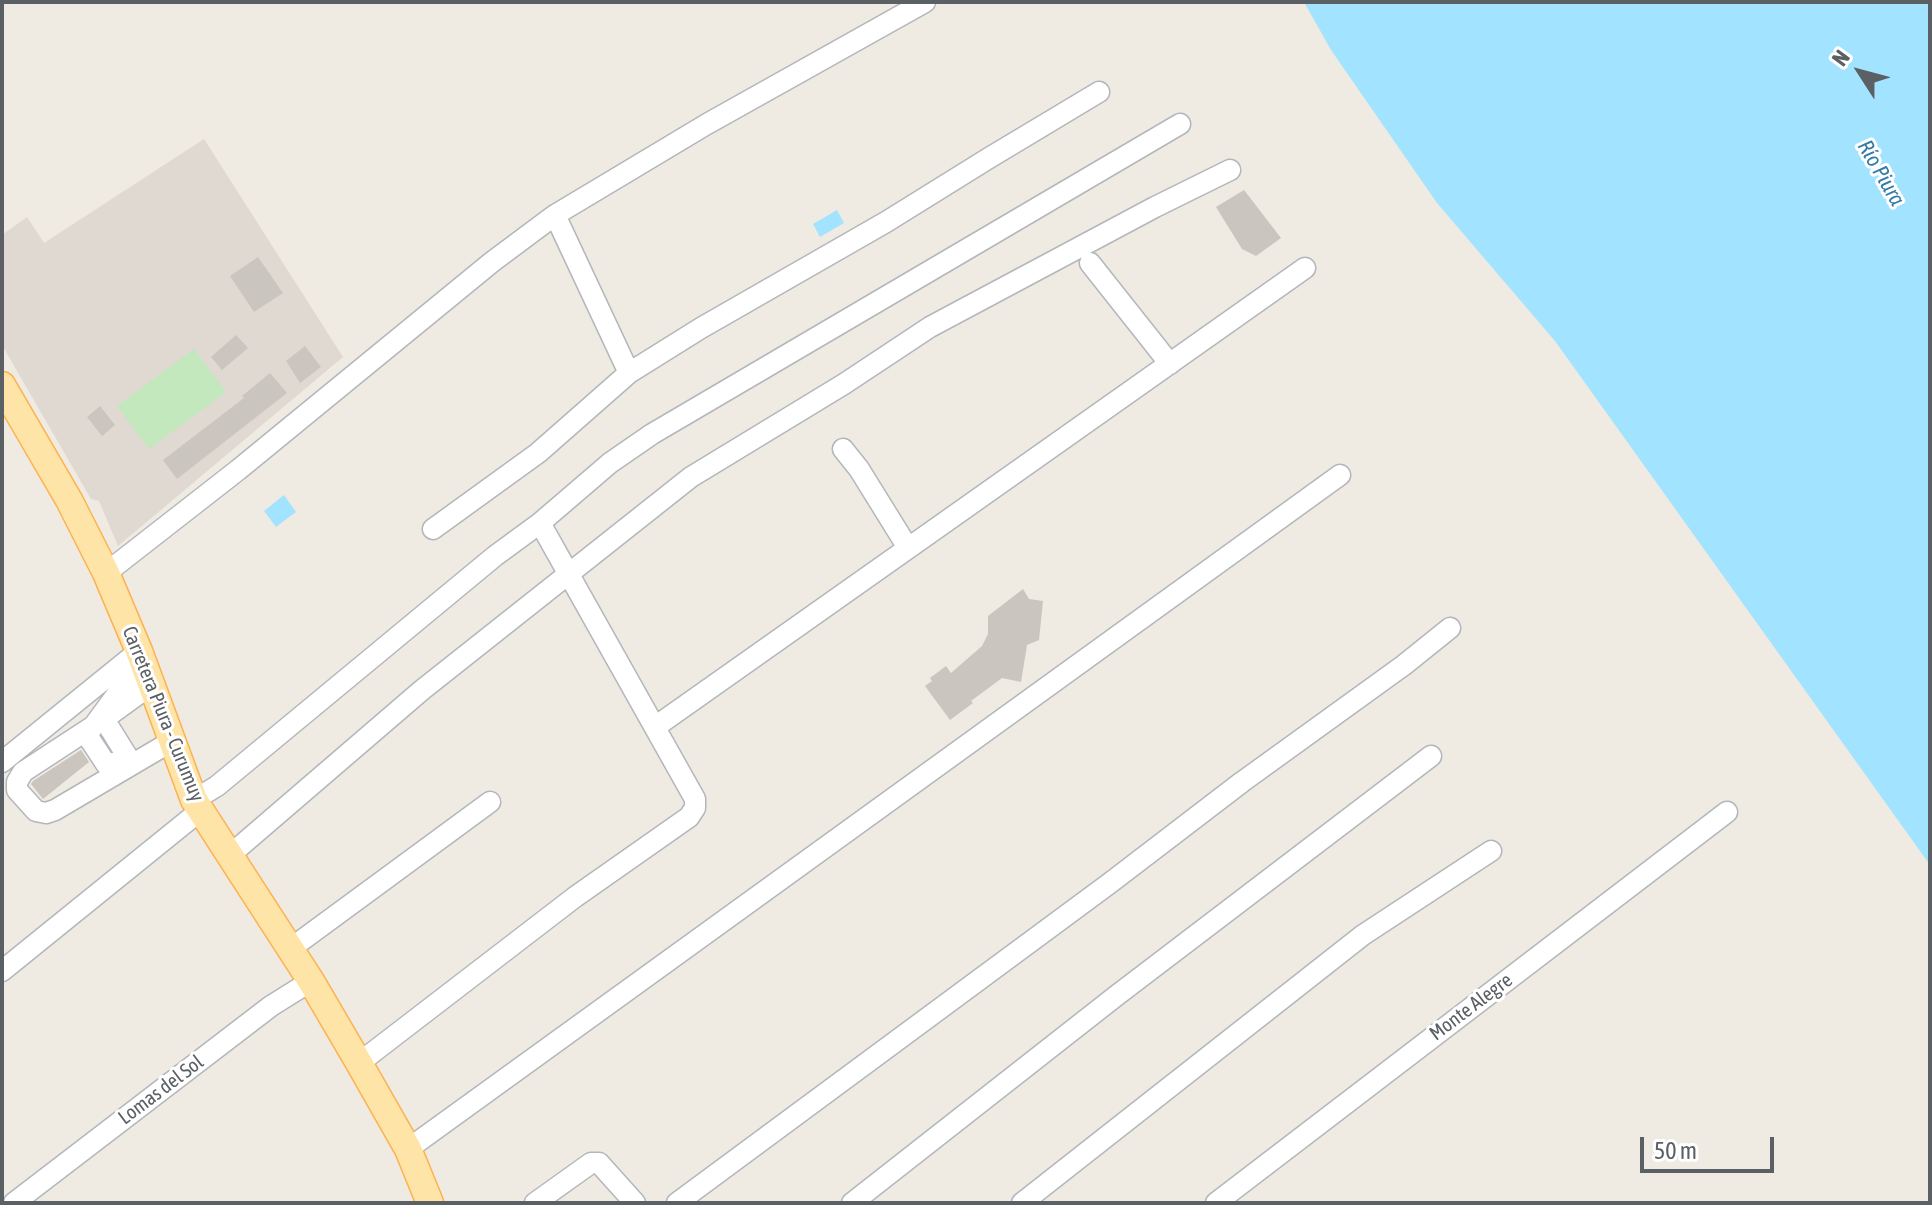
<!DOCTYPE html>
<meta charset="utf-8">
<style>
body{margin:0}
#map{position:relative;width:1932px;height:1205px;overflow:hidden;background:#efeae2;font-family:"Asap Condensed",sans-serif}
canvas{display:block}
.frame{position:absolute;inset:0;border:4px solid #5b6065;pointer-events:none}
.north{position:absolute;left:1820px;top:32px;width:80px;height:80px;-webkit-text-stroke:6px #fff;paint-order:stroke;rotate:306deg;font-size:22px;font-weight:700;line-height:32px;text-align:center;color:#5b6065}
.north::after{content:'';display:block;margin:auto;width:28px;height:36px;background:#5b6065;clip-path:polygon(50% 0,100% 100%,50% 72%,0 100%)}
.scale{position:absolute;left:1640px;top:1137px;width:134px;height:36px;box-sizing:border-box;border:4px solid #5b6065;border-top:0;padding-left:10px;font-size:24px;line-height:28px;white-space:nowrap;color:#5b6065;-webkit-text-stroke:6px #fff;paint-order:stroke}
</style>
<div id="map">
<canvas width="1932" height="1205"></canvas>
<div class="frame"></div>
<div class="north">N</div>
<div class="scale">50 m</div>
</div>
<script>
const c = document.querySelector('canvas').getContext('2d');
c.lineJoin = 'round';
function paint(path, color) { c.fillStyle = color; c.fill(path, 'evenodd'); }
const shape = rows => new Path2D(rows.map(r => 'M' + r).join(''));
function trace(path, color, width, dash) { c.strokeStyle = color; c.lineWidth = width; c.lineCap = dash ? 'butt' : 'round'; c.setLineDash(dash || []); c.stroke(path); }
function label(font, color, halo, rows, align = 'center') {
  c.font = font + ' "Asap Condensed",sans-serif'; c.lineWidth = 6; c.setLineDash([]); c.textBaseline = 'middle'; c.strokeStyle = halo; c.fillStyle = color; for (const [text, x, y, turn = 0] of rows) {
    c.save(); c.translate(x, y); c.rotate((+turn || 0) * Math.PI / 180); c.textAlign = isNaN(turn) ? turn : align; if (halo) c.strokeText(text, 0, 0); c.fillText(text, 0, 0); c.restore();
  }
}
paint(shape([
 [204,139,343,357,118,546,99,501,91,499,2,345,2,235,27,217,44,243]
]), '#dfd9d1');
paint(shape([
 [194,349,226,392,149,449,117,406]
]), '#c3e8bd');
paint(shape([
 [1304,2,1930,2,1930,865,1555,341,1437,203,1331,50],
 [837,210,844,223,820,237,813,224],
 [284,495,296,512,276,527,264,511]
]), '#a2e4ff');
paint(shape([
 [1244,190,1281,238,1256,256,1242,249,1216,207],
 [258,257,283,293,254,312,230,276],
 [236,335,248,348,222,370,211,357],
 [305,346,321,367,300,383,286,361],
 [270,373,287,393,177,479,163,460,244,398,242,396],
 [100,406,115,425,102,436,87,417],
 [1023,589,1029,599,1043,601,1039,640,1027,645,1021,682,1002,678,971,701,973,703,950,720,925,686,932,681,930,678,946,666,951,673,982,646,988,634,988,616],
 [81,750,89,762,43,799,31,784,33,781]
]), '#cac5bf');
const minor = shape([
 [555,215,629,373],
 [1090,263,1170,364],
 [843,449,859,469,908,548],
 [433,529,538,453,629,373,701,328,886,222,989,158,1099,92],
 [106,573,238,470,492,262,555,215,707,124,925,2],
 [151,685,104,719,23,772,17,782,17,790,36,811,46,813,55,810,172,741],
 [104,719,132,764],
 [655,727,1305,268],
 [130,761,106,764,87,735,142,660],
 [2,762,139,651],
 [194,800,217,786,495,556,540,523,610,463,652,434,1180,124],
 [230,855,422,690,691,477,844,384,930,327,1155,207,1230,170],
 [290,949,490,802],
 [2,971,201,810],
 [359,1063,575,897,689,817,695,808,695,799,540,523],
 [408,1149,1340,475],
 [14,1203,271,1006,311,981],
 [535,1203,591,1163,599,1163,635,1203],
 [677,1203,1110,883,1242,782,1404,665,1450,628],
 [852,1203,1116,996,1431,756],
 [1022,1203,1363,935,1491,851],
 [1216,1203,1727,812]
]);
const major = shape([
 [2,385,69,500,106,573,139,651,194,800,311,981,359,1063,408,1149,430,1203]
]);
trace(minor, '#b3b7bb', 23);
trace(major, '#fcb24e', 29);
trace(minor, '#fff', 20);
trace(major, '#ffe4a7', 26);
label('20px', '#5b6065', '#fff', [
 ["Carretera Piura - Curumuy",163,714,68],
 ["Monte Alegre",1471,1007,-37],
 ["Lomas del Sol",161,1090,-37]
]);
label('italic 22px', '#337ba7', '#fff', [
 ["Río Piura",1881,173,60]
]);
</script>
